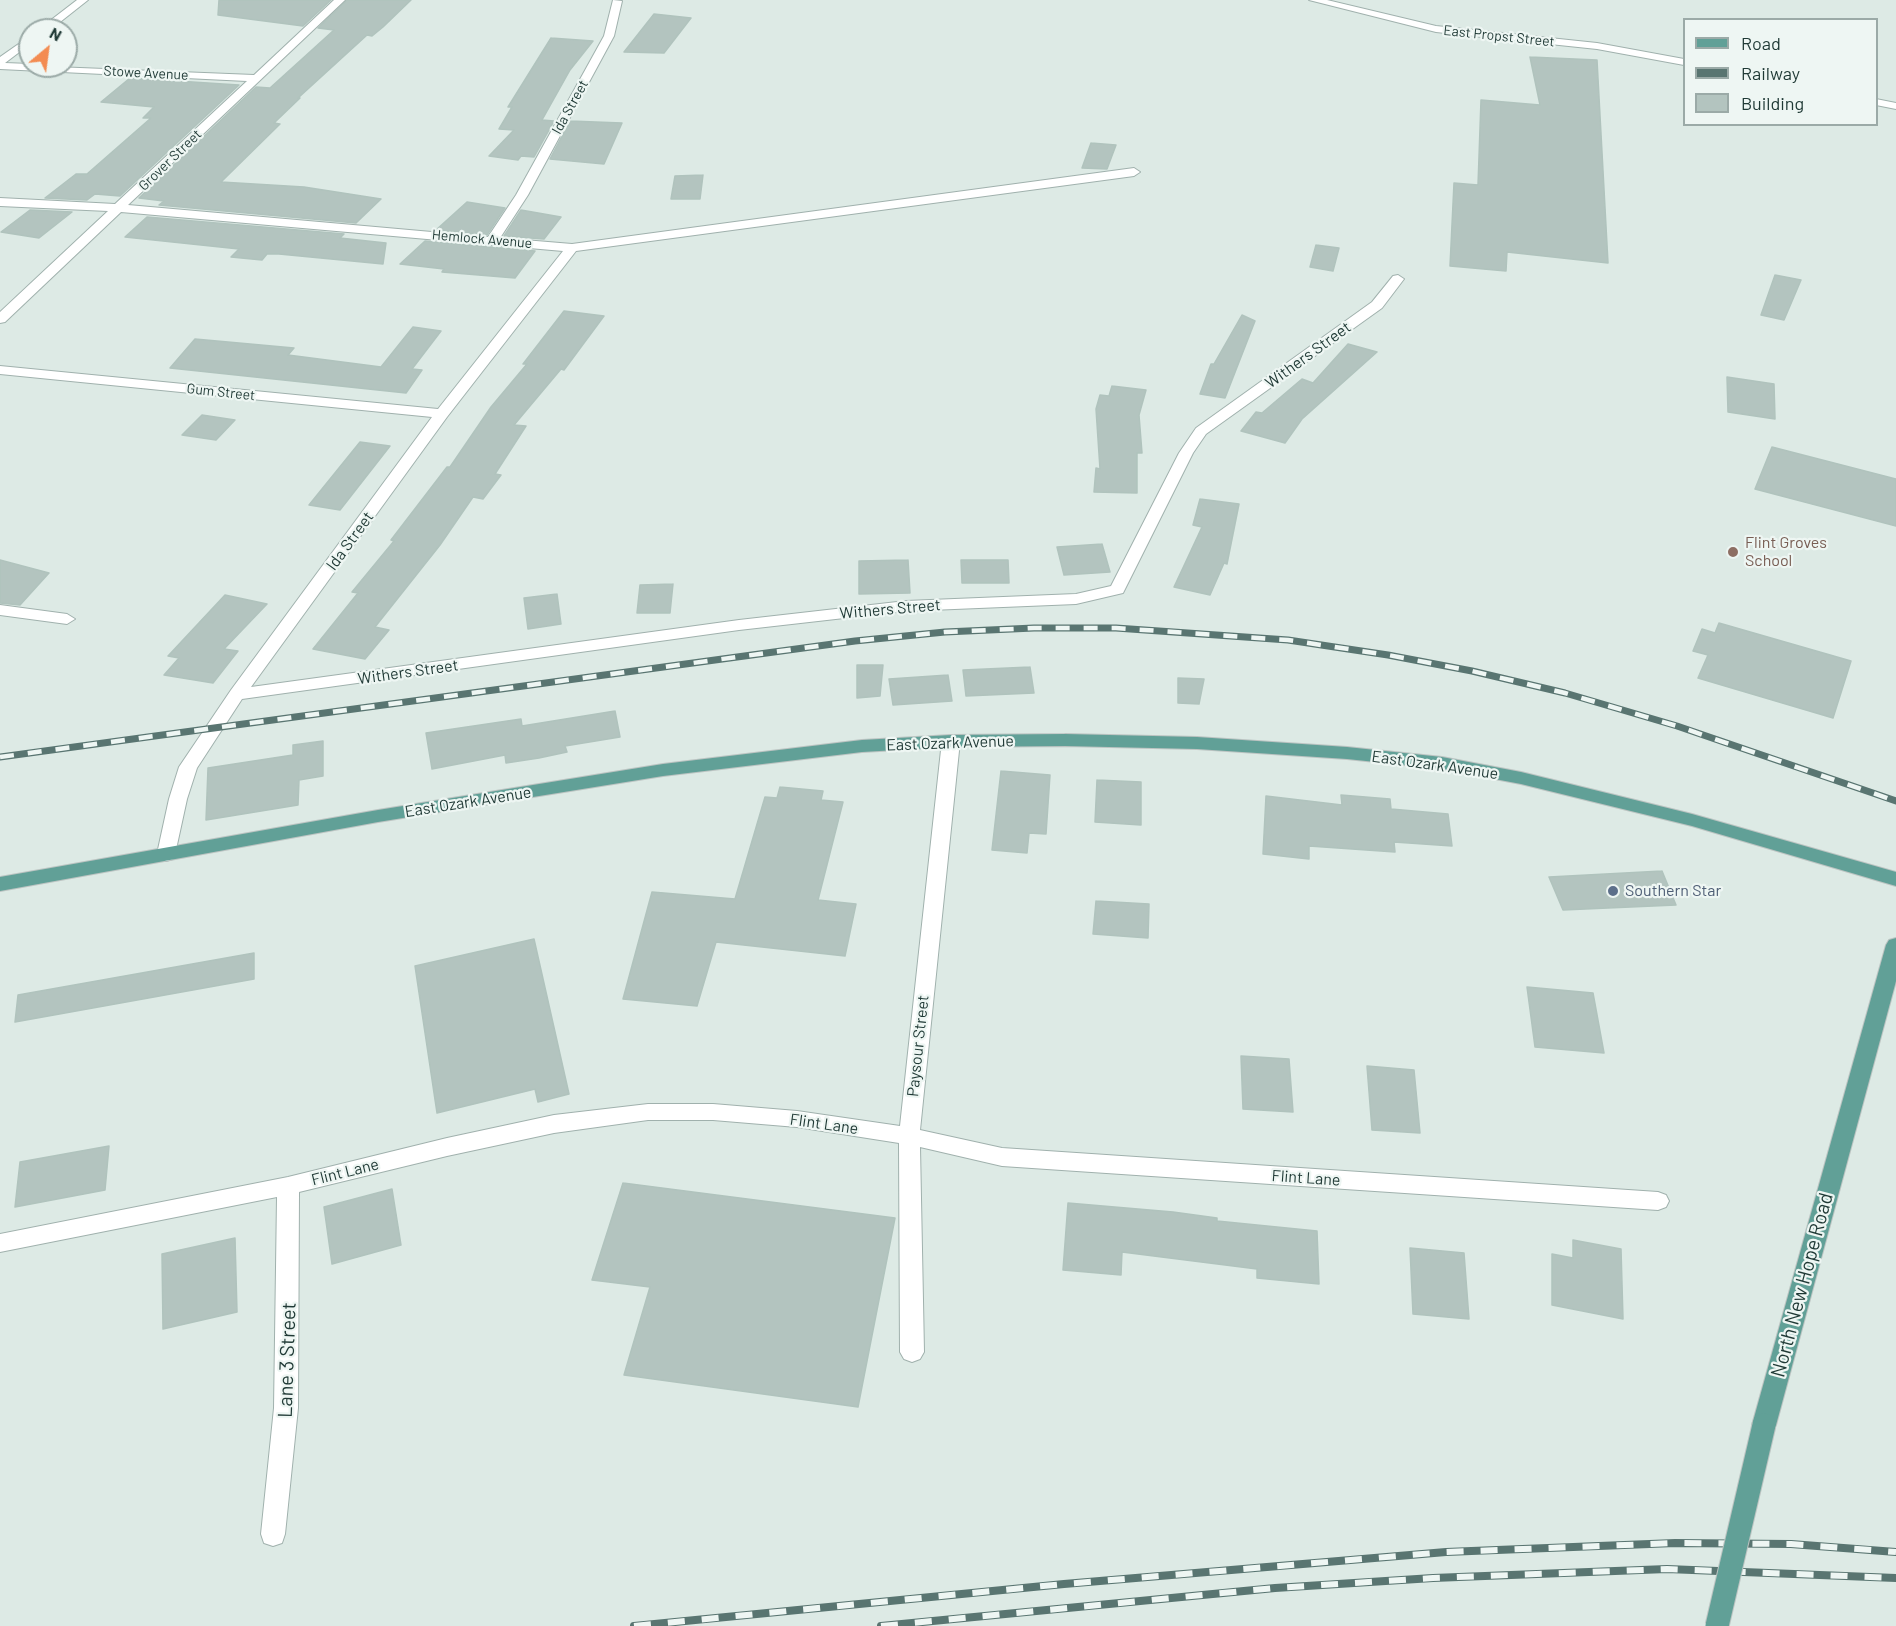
<!DOCTYPE html>
<style>
body{margin:0}
#map{position:relative;width:1896px;height:1626px;overflow:hidden;background:#ddeae5;font-family:Barlow,sans-serif}
canvas{display:block}
.legend{position:absolute;left:1683px;top:18px;width:195px;height:108px;box-sizing:border-box;background:#eef6f3;border:2px solid #9baaa7;margin:0;padding:8px 10px;list-style:none;font-size:18px;color:#1f3935}
.legend li{display:flex;align-items:center;gap:12px;height:30px}
.legend b{width:30px;border:2px solid #9baaa7}
.north{position:absolute;left:18px;top:18px;width:60px;height:60px;box-sizing:border-box;background:#eef6f3;border:2px solid #9baaa7;border-radius:50%;rotate:29deg;font-size:16px;font-weight:700;line-height:24px;text-align:center;color:#1f3935}
.north::after{content:'';display:block;margin:auto;width:21px;height:27px;background:#f38c52;clip-path:polygon(50% 0,100% 100%,50% 72%,0 100%)}
</style>
<div id="map">
<canvas width="1896" height="1626"></canvas>
<ul class="legend">
<li><b style="height:8px;background:#61a097"></b>Road</li>
<li><b style="height:8px;background:#597571"></b>Railway</li>
<li><b style="height:16px;background:#b3c4bf"></b>Building</li>
</ul>
<div class="north">N</div>
</div>
<script>
const c = document.querySelector('canvas').getContext('2d');
c.lineJoin = 'round';
function paint(path, color) { c.fillStyle = color; c.fill(path, 'evenodd'); }
const shape = rows => new Path2D(rows.map(r => 'M' + r).join(''));
function trace(path, color, width, dash) { c.strokeStyle = color; c.lineWidth = width; c.lineCap = dash ? 'butt' : 'round'; c.setLineDash(dash || []); c.stroke(path); }
function label(font, color, halo, rows, align = 'center') {
  c.font = font + ' Barlow,sans-serif'; c.lineWidth = 4.5; c.setLineDash([]); c.textBaseline = 'middle'; c.strokeStyle = halo; c.fillStyle = color; for (const [text, x, y, turn = 0] of rows) {
    c.save(); c.translate(x, y); c.rotate((+turn || 0) * Math.PI / 180); c.textAlign = isNaN(turn) ? turn : align; if (halo) c.strokeText(text, 0, 0); c.fillText(text, 0, 0); c.restore();
  }
}
const building = shape([
 [219,0,331,0,303,26,218,15,219,0],
 [347,0,411,0,383,27,372,36,367,35,298,98,300,98,274,123,280,124,221,182,304,187,381,199,356,223,159,205,164,201,139,198,256,87,270,88,334,30,318,28,347,0],
 [654,14,691,18,664,53,624,52,654,14],
 [551,38,593,41,570,70,542,120,554,121,534,157,521,156,518,160,489,156,514,130,499,129,512,107,508,107,551,38],
 [1530,57,1597,60,1608,263,1507,252,1506,271,1450,266,1454,183,1478,185,1481,100,1540,105,1530,57],
 [130,78,239,85,120,196,95,194,87,200,45,198,76,174,87,174,151,118,143,118,154,107,101,102,130,78],
 [570,121,622,123,604,164,550,159,570,121],
 [1091,143,1116,145,1107,169,1082,168,1091,143],
 [703,175,700,199,671,199,675,176,703,175],
 [467,202,505,208,487,235,436,230,467,202],
 [30,210,72,212,39,238,1,232,30,210],
 [521,210,561,217,544,239,504,236,521,210],
 [147,217,344,234,340,238,386,243,383,264,279,254,267,254,262,260,231,257,239,249,125,237,147,217],
 [425,241,535,251,515,278,442,272,444,269,400,264,425,241],
 [1316,245,1339,248,1333,271,1310,267,1316,245],
 [1775,275,1801,280,1784,320,1761,315,1775,275],
 [564,311,604,316,564,370,561,369,514,425,526,426,495,474,501,475,483,499,473,497,440,545,375,627,389,630,365,659,313,649,358,593,352,592,394,541,391,540,447,467,450,467,491,407,527,364,523,364,564,311],
 [1242,315,1255,321,1225,398,1200,394,1211,364,1214,364,1242,315],
 [413,327,441,331,412,369,422,370,406,393,170,368,195,339,294,348,288,355,381,367,413,327],
 [1348,344,1377,352,1302,419,1285,443,1241,431,1256,412,1262,413,1302,379,1313,383,1348,344],
 [1727,377,1774,384,1775,419,1728,412,1727,377],
 [1112,386,1146,390,1139,415,1142,453,1137,453,1137,493,1094,492,1096,468,1100,469,1096,409,1100,395,1109,396,1112,386],
 [202,415,235,420,216,440,182,435,202,415],
 [360,442,390,446,340,510,309,505,360,442],
 [1772,447,1896,479,1896,526,1755,489,1772,447],
 [1200,499,1239,504,1227,564,1224,563,1210,595,1174,587,1202,527,1193,525,1200,499],
 [1102,544,1110,572,1064,575,1057,547,1102,544],
 [0,560,49,573,20,605,0,603,0,560],
 [908,560,910,593,859,594,859,561,908,560],
 [961,560,1008,560,1009,583,962,583,961,560],
 [673,584,670,613,637,613,640,585,673,584],
 [557,594,561,624,528,629,524,598,557,594],
 [225,595,267,604,224,649,238,651,213,683,164,675,179,658,168,656,225,595],
 [1719,623,1851,661,1833,718,1698,678,1708,655,1693,651,1702,629,1715,633,1719,623],
 [857,665,883,665,880,696,857,698,857,665],
 [1030,667,1034,693,966,696,963,670,1030,667],
 [948,675,952,701,893,705,889,679,948,675],
 [1178,678,1204,679,1199,704,1178,703,1178,678],
 [615,711,620,737,565,746,567,752,539,758,506,763,505,755,432,769,426,733,521,719,522,726,615,711],
 [323,741,323,776,299,780,298,805,206,820,208,768,293,755,293,745,323,741],
 [1001,771,1050,775,1046,834,1029,833,1027,853,992,850,1001,771],
 [1097,780,1141,782,1141,825,1095,822,1097,780],
 [780,787,823,791,821,800,843,802,818,900,856,904,845,956,716,942,697,1006,623,999,652,892,735,899,765,797,777,798,780,787],
 [1341,795,1390,799,1391,809,1448,814,1452,846,1394,842,1395,852,1309,846,1309,859,1263,854,1266,796,1342,805,1341,795],
 [1662,871,1676,905,1563,910,1549,877,1662,871],
 [1096,901,1149,904,1148,938,1093,934,1096,901],
 [534,939,569,1094,538,1102,535,1089,437,1113,415,966,534,939],
 [254,953,254,979,15,1022,18,995,254,953],
 [1527,987,1593,993,1604,1053,1535,1047,1527,987],
 [1241,1056,1289,1059,1293,1112,1243,1109,1241,1056],
 [1367,1066,1414,1070,1420,1133,1372,1130,1367,1066],
 [109,1146,105,1190,15,1207,20,1162,109,1146],
 [623,1183,895,1218,858,1407,624,1375,650,1287,592,1280,623,1183],
 [392,1189,401,1245,332,1264,324,1207,392,1189],
 [1068,1203,1173,1212,1217,1218,1217,1221,1317,1231,1319,1284,1257,1278,1257,1269,1122,1252,1121,1275,1063,1270,1068,1203],
 [235,1238,237,1312,163,1329,162,1254,235,1238],
 [1573,1240,1621,1249,1623,1319,1552,1305,1552,1254,1573,1258,1573,1240],
 [1410,1248,1464,1253,1469,1319,1413,1314,1410,1248]
]);
paint(building, '#b3c4bf');
trace(building, '#b0c3bd', 1.5);
const minor = shape([
 [77,0,88,0,50,30,38,30,77,0],
 [334,0,345,0,128,205,488,237,516,195,604,36,613,0,622,1,614,36,528,195,500,238,572,244,1134,168,1140,172,1134,176,576,251,447,417,251,687,739,620,906,601,1076,594,1111,586,1179,453,1196,428,1372,302,1393,276,1398,275,1404,279,1382,308,1206,434,1193,453,1123,593,1076,604,906,611,739,630,242,699,197,768,187,799,175,854,173,859,166,861,159,859,157,854,169,799,179,767,231,690,432,417,0,374,0,366,438,409,563,251,121,212,5,322,0,323,0,312,108,211,0,206,0,198,115,204,247,81,0,69,0,57,30,36,30,44,5,63,30,64,30,66,254,75,334,0],
 [1309,0,1327,0,1436,26,1597,43,1684,59,1684,65,1597,49,1436,32,1309,0],
 [1876,99,1896,103,1896,109,1876,105,1876,99],
 [0,605,67,614,75,619,67,624,0,615,0,605],
 [951,735,957,737,960,741,920,1130,1002,1148,1658,1192,1666,1195,1669,1201,1666,1207,1658,1210,1002,1166,920,1147,924,1352,920,1359,912,1362,904,1359,900,1352,899,1143,797,1127,713,1120,648,1120,554,1133,447,1156,299,1192,298,1408,285,1534,282,1543,273,1546,264,1543,261,1534,274,1408,277,1197,0,1252,0,1234,288,1177,447,1138,554,1115,648,1104,713,1104,797,1111,900,1126,942,741,945,737,951,735]
]);
const major = shape([
 [1065,734,1197,737,1347,747,1442,757,1521,772,1692,814,1896,872,1896,886,1692,826,1521,784,1442,769,1347,759,1197,749,1065,746,951,747,862,752,663,776,378,822,0,891,0,877,378,810,663,764,862,740,951,735,1065,734],
 [1896,938,1896,981,1776,1425,1772,1433,1764,1436,1756,1433,1752,1425,1886,945,1889,940,1896,938]
]);
trace(minor, '#a0b1ad', 2);
trace(major, '#bcc4c2', 2);
paint(minor, '#fff');
paint(major, '#61a097');
const railFar1 = shape([
 [0,757,855,641,945,632,1034,628,1116,628,1288,640,1388,655,1472,671,1565,693,1677,726,1896,801]
]);
const rail = shape([
 [634,1626,1064,1584,1446,1552,1675,1543,1791,1544,1896,1552],
 [881,1626,1275,1588,1433,1578,1667,1569,1896,1578]
]);
trace(railFar1, '#597571', 7);
trace(rail, '#597571', 8);
trace(railFar1, '#eef6f3', 4.5, [14]);
trace(rail, '#eef6f3', 6, [17]);
const majorBridge = shape([
 [1717,1626,1764,1425]
]);
trace(majorBridge, '#bcc4c2', 25, []);
trace(majorBridge, '#61a097', 23);
for (const [x, y, r, color] of [
 [1733,552,6,"#8d6e63"],
 [1613,891,6,"#5c6f8a"]
]) { const dot = new Path2D(); dot.arc(x, y, r, 0, 2 * Math.PI); c.fillStyle = color; c.fill(dot); trace(dot, '#eef6f3', 2); }
label('14px', '#1f3935', '#eef6f3', [
 ["East Propst Street",1499,36,6],
 ["Stowe Avenue",146,73,3],
 ["Ida Street",570,107,-61],
 ["Grover Street",170,160,-44],
 ["Hemlock Avenue",482,239,5],
 ["Gum Street",221,392,6]
]);
label('16px', '#1f3935', '#eef6f3', [
 ["Withers Street",1308,355,-36],
 ["Ida Street",350,541,-54],
 ["Withers Street",890,609,-5],
 ["Withers Street",408,672,-8],
 ["East Ozark Avenue",950,743,-2],
 ["East Ozark Avenue",1435,765,8],
 ["East Ozark Avenue",468,802,-9],
 ["Paysour Street",918,1046,-84],
 ["Flint Lane",824,1124,8],
 ["Flint Lane",345,1172,-14],
 ["Flint Lane",1306,1178,4]
]);
label('16px', '#785e54', '#eef6f3', [
 ["Flint Groves",1745,543],
 ["School",1745,561]
], 'left');
label('16px', '#4e5e75', '#eef6f3', [
 ["Southern Star",1625,891]
], 'left');
label('20px', '#1f3935', '#eef6f3', [
 ["North New Hope Road",1802,1285,-75],
 ["Lane 3 Street",287,1360,-88]
]);
</script>
